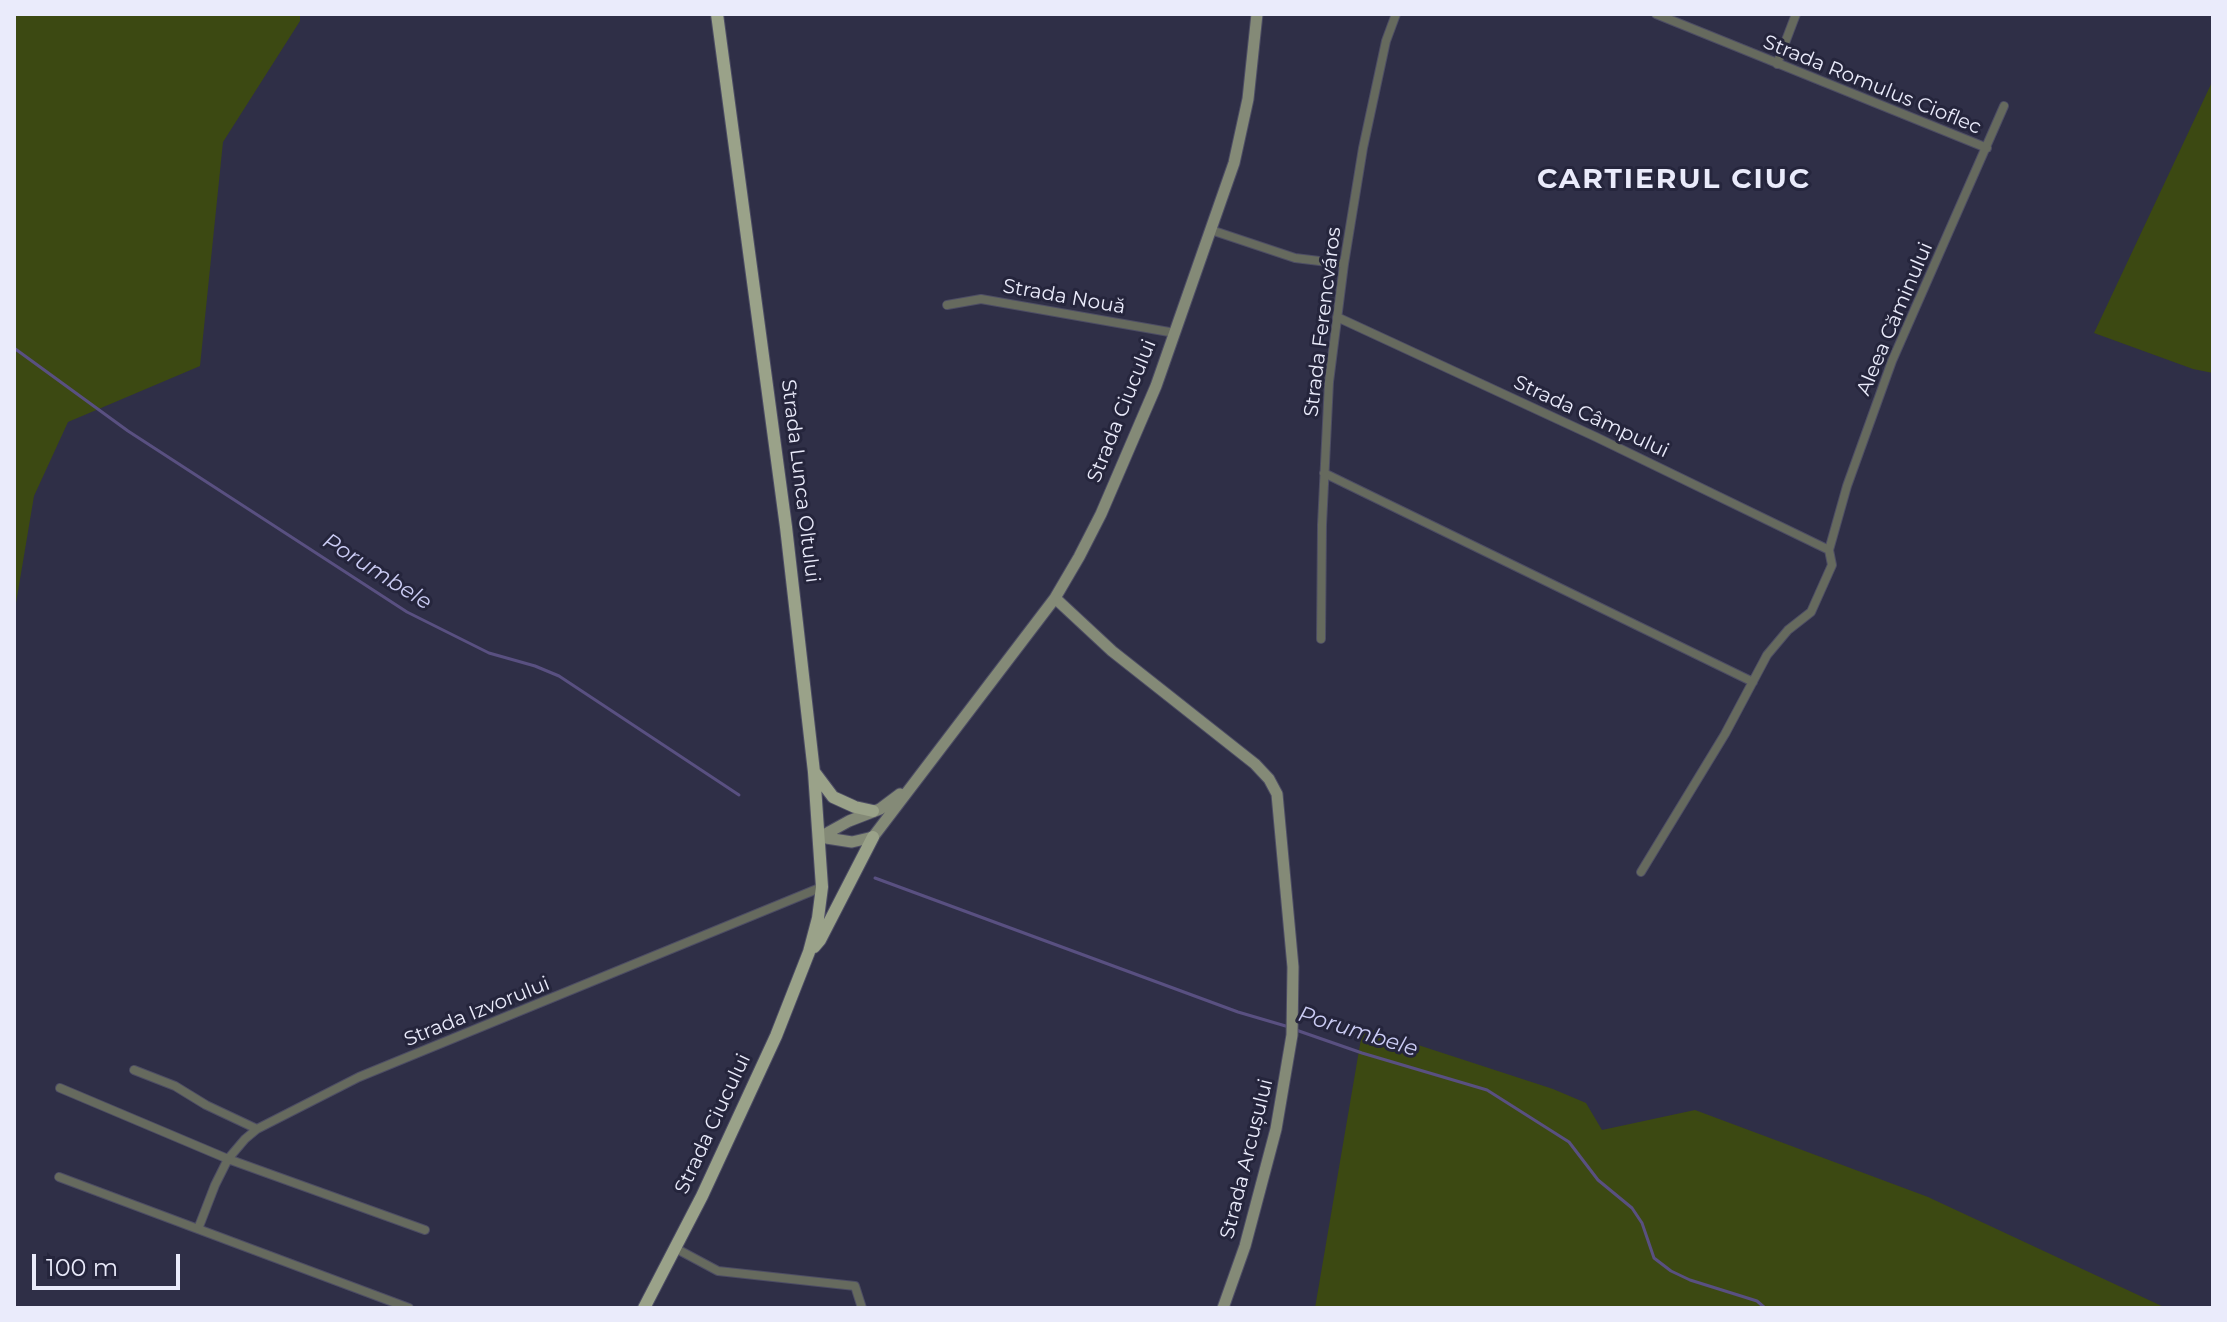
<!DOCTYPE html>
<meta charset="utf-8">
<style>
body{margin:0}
#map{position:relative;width:2227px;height:1322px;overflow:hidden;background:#2f2f47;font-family:Montserrat,sans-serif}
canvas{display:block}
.frame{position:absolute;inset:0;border:16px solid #eaebfb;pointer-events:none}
.scale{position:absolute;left:32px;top:1254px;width:148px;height:36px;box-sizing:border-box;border:4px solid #eaebfb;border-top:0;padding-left:10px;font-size:24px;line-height:28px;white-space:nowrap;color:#eaebfb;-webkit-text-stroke:6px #25253c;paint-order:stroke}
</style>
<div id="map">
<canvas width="2227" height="1322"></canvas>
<div class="frame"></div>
<div class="scale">100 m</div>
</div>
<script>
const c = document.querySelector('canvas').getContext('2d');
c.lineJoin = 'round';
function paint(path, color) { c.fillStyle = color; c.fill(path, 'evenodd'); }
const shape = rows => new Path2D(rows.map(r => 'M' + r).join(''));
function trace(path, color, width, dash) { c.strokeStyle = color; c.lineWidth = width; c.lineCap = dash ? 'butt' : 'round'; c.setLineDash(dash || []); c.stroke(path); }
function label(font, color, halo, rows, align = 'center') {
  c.font = font + ' Montserrat,sans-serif'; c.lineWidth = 6; c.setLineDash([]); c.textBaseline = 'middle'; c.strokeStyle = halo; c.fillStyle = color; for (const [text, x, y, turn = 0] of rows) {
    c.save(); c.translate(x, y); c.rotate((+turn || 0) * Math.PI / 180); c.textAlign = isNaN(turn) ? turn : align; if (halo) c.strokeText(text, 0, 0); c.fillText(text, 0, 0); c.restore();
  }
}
paint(shape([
 [14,14,300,14,300,21,223,142,200,366,68,422,34,496,14,615],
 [2213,80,2213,373,2193,369,2094,333],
 [1363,1027,1553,1089,1586,1103,1602,1130,1695,1110,1928,1197,2166,1308,1315,1308]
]), '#3c4912');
trace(shape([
 [14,348,128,431,407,612,489,653,535,666,559,676,739,795],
 [875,878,1238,1012,1289,1027],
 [1296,1030,1362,1053,1487,1090,1569,1142,1598,1180,1632,1208,1642,1223,1654,1258,1671,1271,1690,1280,1757,1301,1765,1308]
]), '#595081', 3);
const street = shape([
 [1656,14,1987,148],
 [1777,64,1796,14],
 [1211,230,1295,258,1344,264],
 [947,305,981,299,1175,333],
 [1337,317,1596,437,1829,550],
 [1324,473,1753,682],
 [1321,639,1322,525,1329,382,1344,264,1363,148,1386,41,1396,14],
 [1641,872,1725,734,1767,655,1788,630,1811,612,1832,565,1829,550,1847,486,1892,361,2004,106],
 [134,1070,175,1086,206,1105,257,1129],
 [60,1088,228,1159,425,1230],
 [59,1177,409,1308],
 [198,1229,215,1185,228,1159,245,1139,257,1129,359,1077,822,887],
 [675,1248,718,1271,855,1286,862,1308]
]);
const secondary = shape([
 [1055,598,1112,651,1255,764,1269,779,1277,794,1293,967,1292,1035,1276,1129,1245,1246,1223,1308],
 [820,837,852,842,873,837,1055,598,1079,557,1101,514,1156,386,1234,163,1248,99,1257,14],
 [820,837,849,821,880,809,900,794]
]);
const primary = shape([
 [815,773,833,797,855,807,873,811],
 [814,947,820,940,873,837],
 [644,1308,702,1196,776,1036,809,952,818,918,822,887,814,772,786,527,717,14]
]);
trace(street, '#4d4d64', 10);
trace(secondary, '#4d4d64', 13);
trace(primary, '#4d4d64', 14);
trace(street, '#666a5e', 8);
trace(secondary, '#848a77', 11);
trace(primary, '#9aa289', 12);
label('20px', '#eaebfb', '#25253c', [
 ["Strada Romulus Cioflec",1872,85,22],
 ["Strada Nouă",1064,297,10],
 ["Aleea Căminului",1895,319,-67],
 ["Strada Ferencváros",1323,322,-83],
 ["Strada Ciucului",1122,411,-68],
 ["Strada Câmpului",1591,417,25],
 ["Strada Lunca Oltului",800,481,83],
 ["Strada Izvorului",477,1012,-22],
 ["Strada Ciucului",713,1124,-65],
 ["Strada Arcușului",1247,1159,-76]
]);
label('italic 22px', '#cbccf4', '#25253c', [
 ["Porumbele",377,572,32],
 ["Porumbele",1358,1032,17]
]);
c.letterSpacing = '2px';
label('bold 28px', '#eaebfb', '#25253c', [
 ["CARTIERUL CIUC",1674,180]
]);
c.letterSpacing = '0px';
</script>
